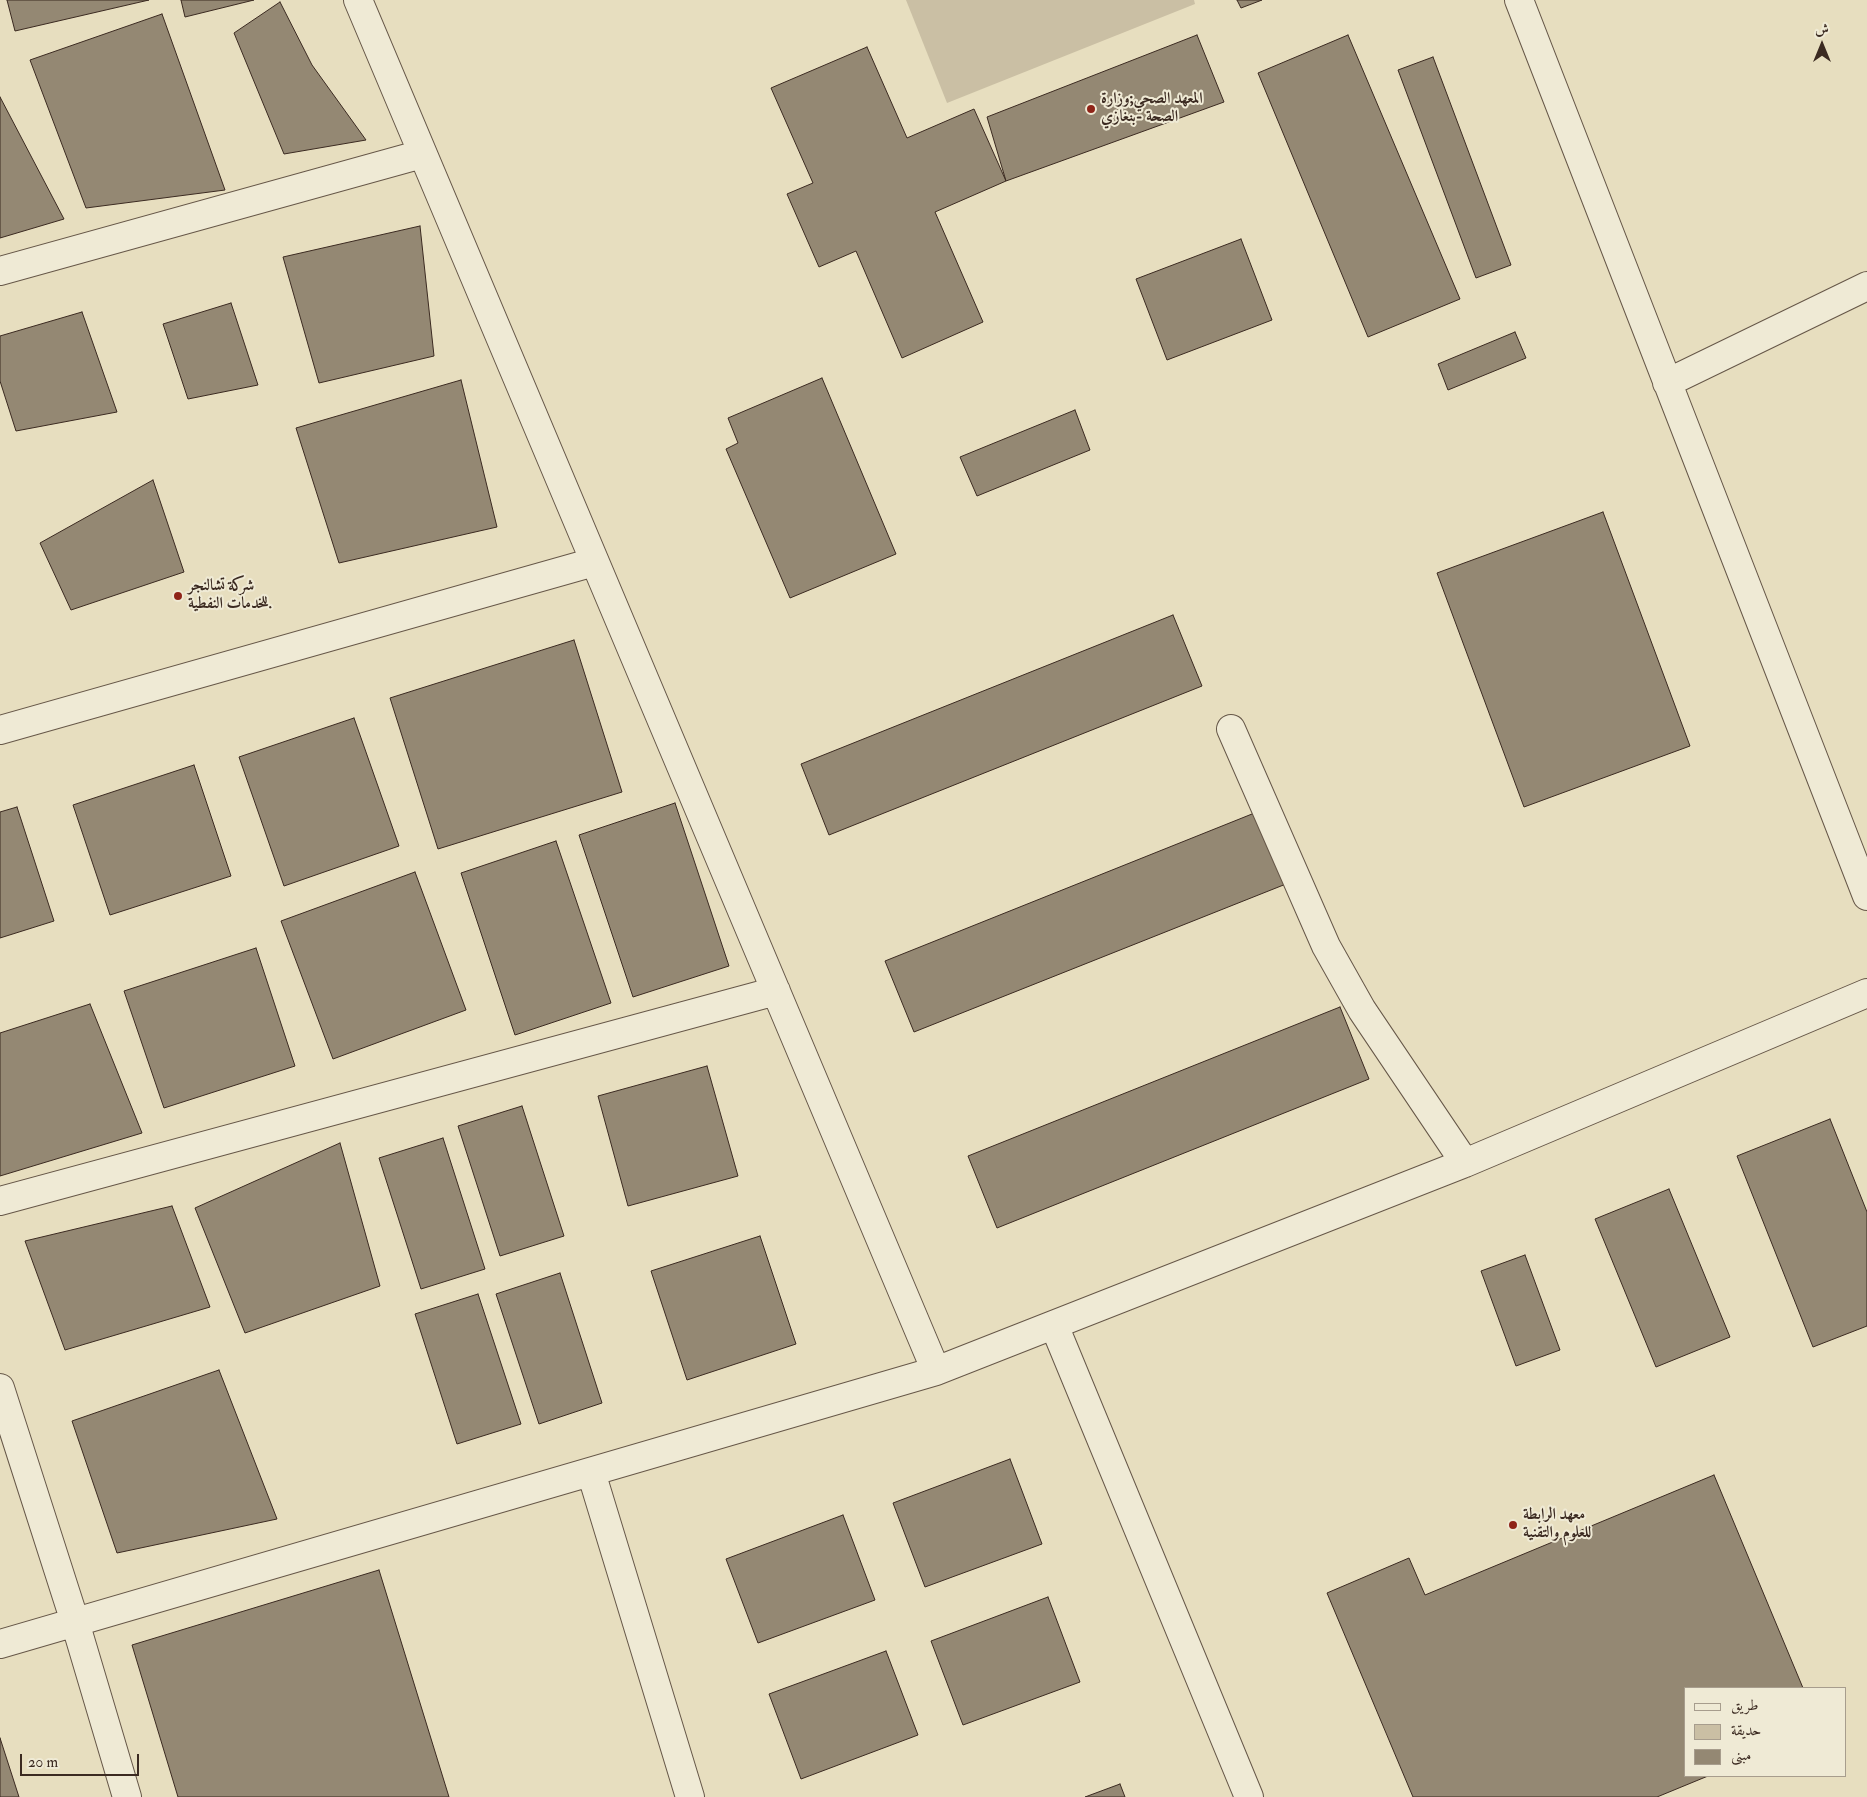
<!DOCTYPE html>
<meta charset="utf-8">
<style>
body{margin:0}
#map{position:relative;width:1867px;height:1797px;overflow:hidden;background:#e7debf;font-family:"IM FELL Double Pica",Amiri,serif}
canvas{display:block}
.legend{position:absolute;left:1684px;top:1687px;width:162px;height:90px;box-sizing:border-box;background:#efead5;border:1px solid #a79d8d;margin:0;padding:6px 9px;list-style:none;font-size:15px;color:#3b2a21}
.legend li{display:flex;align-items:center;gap:10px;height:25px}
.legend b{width:25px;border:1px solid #a79d8d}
.north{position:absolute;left:1797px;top:20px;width:50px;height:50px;-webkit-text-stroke:4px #efead5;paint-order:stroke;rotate:0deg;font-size:14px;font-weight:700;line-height:20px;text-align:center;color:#3b2a21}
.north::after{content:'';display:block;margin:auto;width:18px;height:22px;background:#3b2a21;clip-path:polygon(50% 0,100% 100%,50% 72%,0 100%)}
.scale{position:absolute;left:20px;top:1754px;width:119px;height:22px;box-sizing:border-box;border:2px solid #3b2a21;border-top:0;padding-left:6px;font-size:15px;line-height:18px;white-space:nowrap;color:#3b2a21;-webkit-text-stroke:4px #efead5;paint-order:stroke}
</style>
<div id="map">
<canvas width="1867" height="1797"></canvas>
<ul class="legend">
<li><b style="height:6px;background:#efead5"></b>طريق</li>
<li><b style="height:14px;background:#cabfa4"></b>حديقة</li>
<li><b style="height:14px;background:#948873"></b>مبنى</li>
</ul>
<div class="north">ش</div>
<div class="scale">20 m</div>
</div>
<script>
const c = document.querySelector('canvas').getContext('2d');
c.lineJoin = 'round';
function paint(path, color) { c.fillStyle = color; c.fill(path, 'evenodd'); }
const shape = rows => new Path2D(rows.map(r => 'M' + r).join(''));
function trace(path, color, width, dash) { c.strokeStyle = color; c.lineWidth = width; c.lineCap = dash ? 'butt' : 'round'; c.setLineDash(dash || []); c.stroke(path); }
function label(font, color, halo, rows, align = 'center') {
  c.font = font + ' "IM FELL Double Pica",Amiri,serif'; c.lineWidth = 4; c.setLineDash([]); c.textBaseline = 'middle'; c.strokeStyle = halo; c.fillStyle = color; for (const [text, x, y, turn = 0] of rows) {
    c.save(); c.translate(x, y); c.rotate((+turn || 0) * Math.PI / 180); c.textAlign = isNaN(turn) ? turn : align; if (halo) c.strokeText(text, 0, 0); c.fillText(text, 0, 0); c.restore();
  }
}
paint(shape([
 [906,0,1194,0,1195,4,947,103]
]), '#cabfa4');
const building = shape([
 [7,0,149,0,15,31,7,0],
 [181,0,254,0,185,17,181,0],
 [1237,0,1262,0,1241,8,1237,0],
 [280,2,312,65,366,140,284,154,234,33,280,2],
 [162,14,225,190,86,208,30,60,162,14],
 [1197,35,1224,102,1006,181,987,117,1197,35],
 [1348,35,1460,299,1368,337,1258,73,1348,35],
 [867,47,907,138,974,109,1006,181,935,212,983,322,902,358,856,251,819,267,787,194,813,183,771,88,867,47],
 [1433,57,1511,265,1476,278,1398,70,1433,57],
 [0,97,64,219,0,238,0,97],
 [420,226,434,356,319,383,283,257,420,226],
 [1241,239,1272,320,1167,360,1136,279,1241,239],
 [231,303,258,385,188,399,163,324,231,303],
 [82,312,117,412,16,431,0,381,0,336,82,312],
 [1515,332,1526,358,1448,390,1438,364,1515,332],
 [822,378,896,554,790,598,726,449,738,443,728,418,822,378],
 [461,380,497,527,339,563,296,428,461,380],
 [1075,410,1090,450,977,496,960,457,1075,410],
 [153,480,184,572,71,610,40,543,153,480],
 [1603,512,1690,746,1524,807,1437,573,1603,512],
 [1173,615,1202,686,829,835,801,764,1173,615],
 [574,640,622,792,438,849,390,698,574,640],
 [354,718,399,846,284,886,239,757,354,718],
 [194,765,231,876,110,915,73,805,194,765],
 [675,803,729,966,633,997,579,835,675,803],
 [17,807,54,921,0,938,0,812,17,807],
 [1257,812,1286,884,914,1032,885,961,1257,812],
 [556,841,611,1003,515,1035,461,873,556,841],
 [415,872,466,1010,333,1059,281,921,415,872],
 [256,948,295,1066,164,1108,124,991,256,948],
 [90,1004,142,1133,0,1176,0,1033,90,1004],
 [1340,1007,1369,1079,997,1228,968,1156,1340,1007],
 [707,1066,738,1176,628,1206,598,1096,707,1066],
 [522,1106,564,1236,500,1256,458,1126,522,1106],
 [1830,1119,1867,1212,1867,1326,1813,1347,1737,1156,1830,1119],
 [443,1138,485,1269,421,1289,379,1158,443,1138],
 [340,1143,380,1286,245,1333,195,1208,340,1143],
 [1669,1189,1730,1337,1656,1367,1595,1219,1669,1189],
 [172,1206,210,1307,65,1350,25,1241,172,1206],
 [760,1236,796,1344,687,1380,651,1271,760,1236],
 [1525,1255,1560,1350,1516,1366,1481,1271,1525,1255],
 [560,1273,602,1403,539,1424,496,1294,560,1273],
 [478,1294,521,1424,457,1444,415,1314,478,1294],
 [219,1370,277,1519,117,1553,72,1421,219,1370],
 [1010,1459,1042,1544,925,1587,893,1503,1010,1459],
 [1714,1475,1803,1688,1686,1688,1686,1776,1708,1776,1657,1797,1413,1797,1327,1593,1409,1558,1425,1595,1714,1475],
 [843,1515,875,1600,758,1643,726,1559,843,1515],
 [379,1570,449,1797,178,1797,132,1645,379,1570],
 [1048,1597,1080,1682,963,1725,931,1641,1048,1597],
 [886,1651,918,1735,801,1779,769,1694,886,1651],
 [0,1738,19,1797,0,1797,0,1738],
 [1120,1784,1125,1797,1085,1797,1120,1784]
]);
paint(building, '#948873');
trace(building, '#3b2a21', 1);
const minor = shape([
 [358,0,936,1371],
 [1519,0,1867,896],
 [0,271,422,154],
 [1667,383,1867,286],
 [1231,729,1326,946,1362,1010,1465,1163],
 [0,730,594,562],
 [0,1201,776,991],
 [1054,1325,1249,1797],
 [0,1388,75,1622,127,1797],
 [591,1472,690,1797],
 [0,1644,936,1371,1465,1163,1867,993]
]);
trace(minor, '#665748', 30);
trace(minor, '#efead5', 28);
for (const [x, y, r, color] of [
 [1091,109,5,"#8f2418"],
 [178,596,5,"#8f2418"],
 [1513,1525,5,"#8f2418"]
]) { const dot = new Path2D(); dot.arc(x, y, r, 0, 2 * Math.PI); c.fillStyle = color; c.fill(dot); trace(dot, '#efead5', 2); }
label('bold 16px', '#3b2a21', '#efead5', [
 ["المعهد الصحي;وزارة",1101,100],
 ["الصحة -بنغازي",1101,118],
 ["شركة تشالنجر",188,587],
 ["للخدمات النفطية.",188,605],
 ["معهد الرابطة",1523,1516],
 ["للعلوم والتقنية",1523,1534]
], 'left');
</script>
